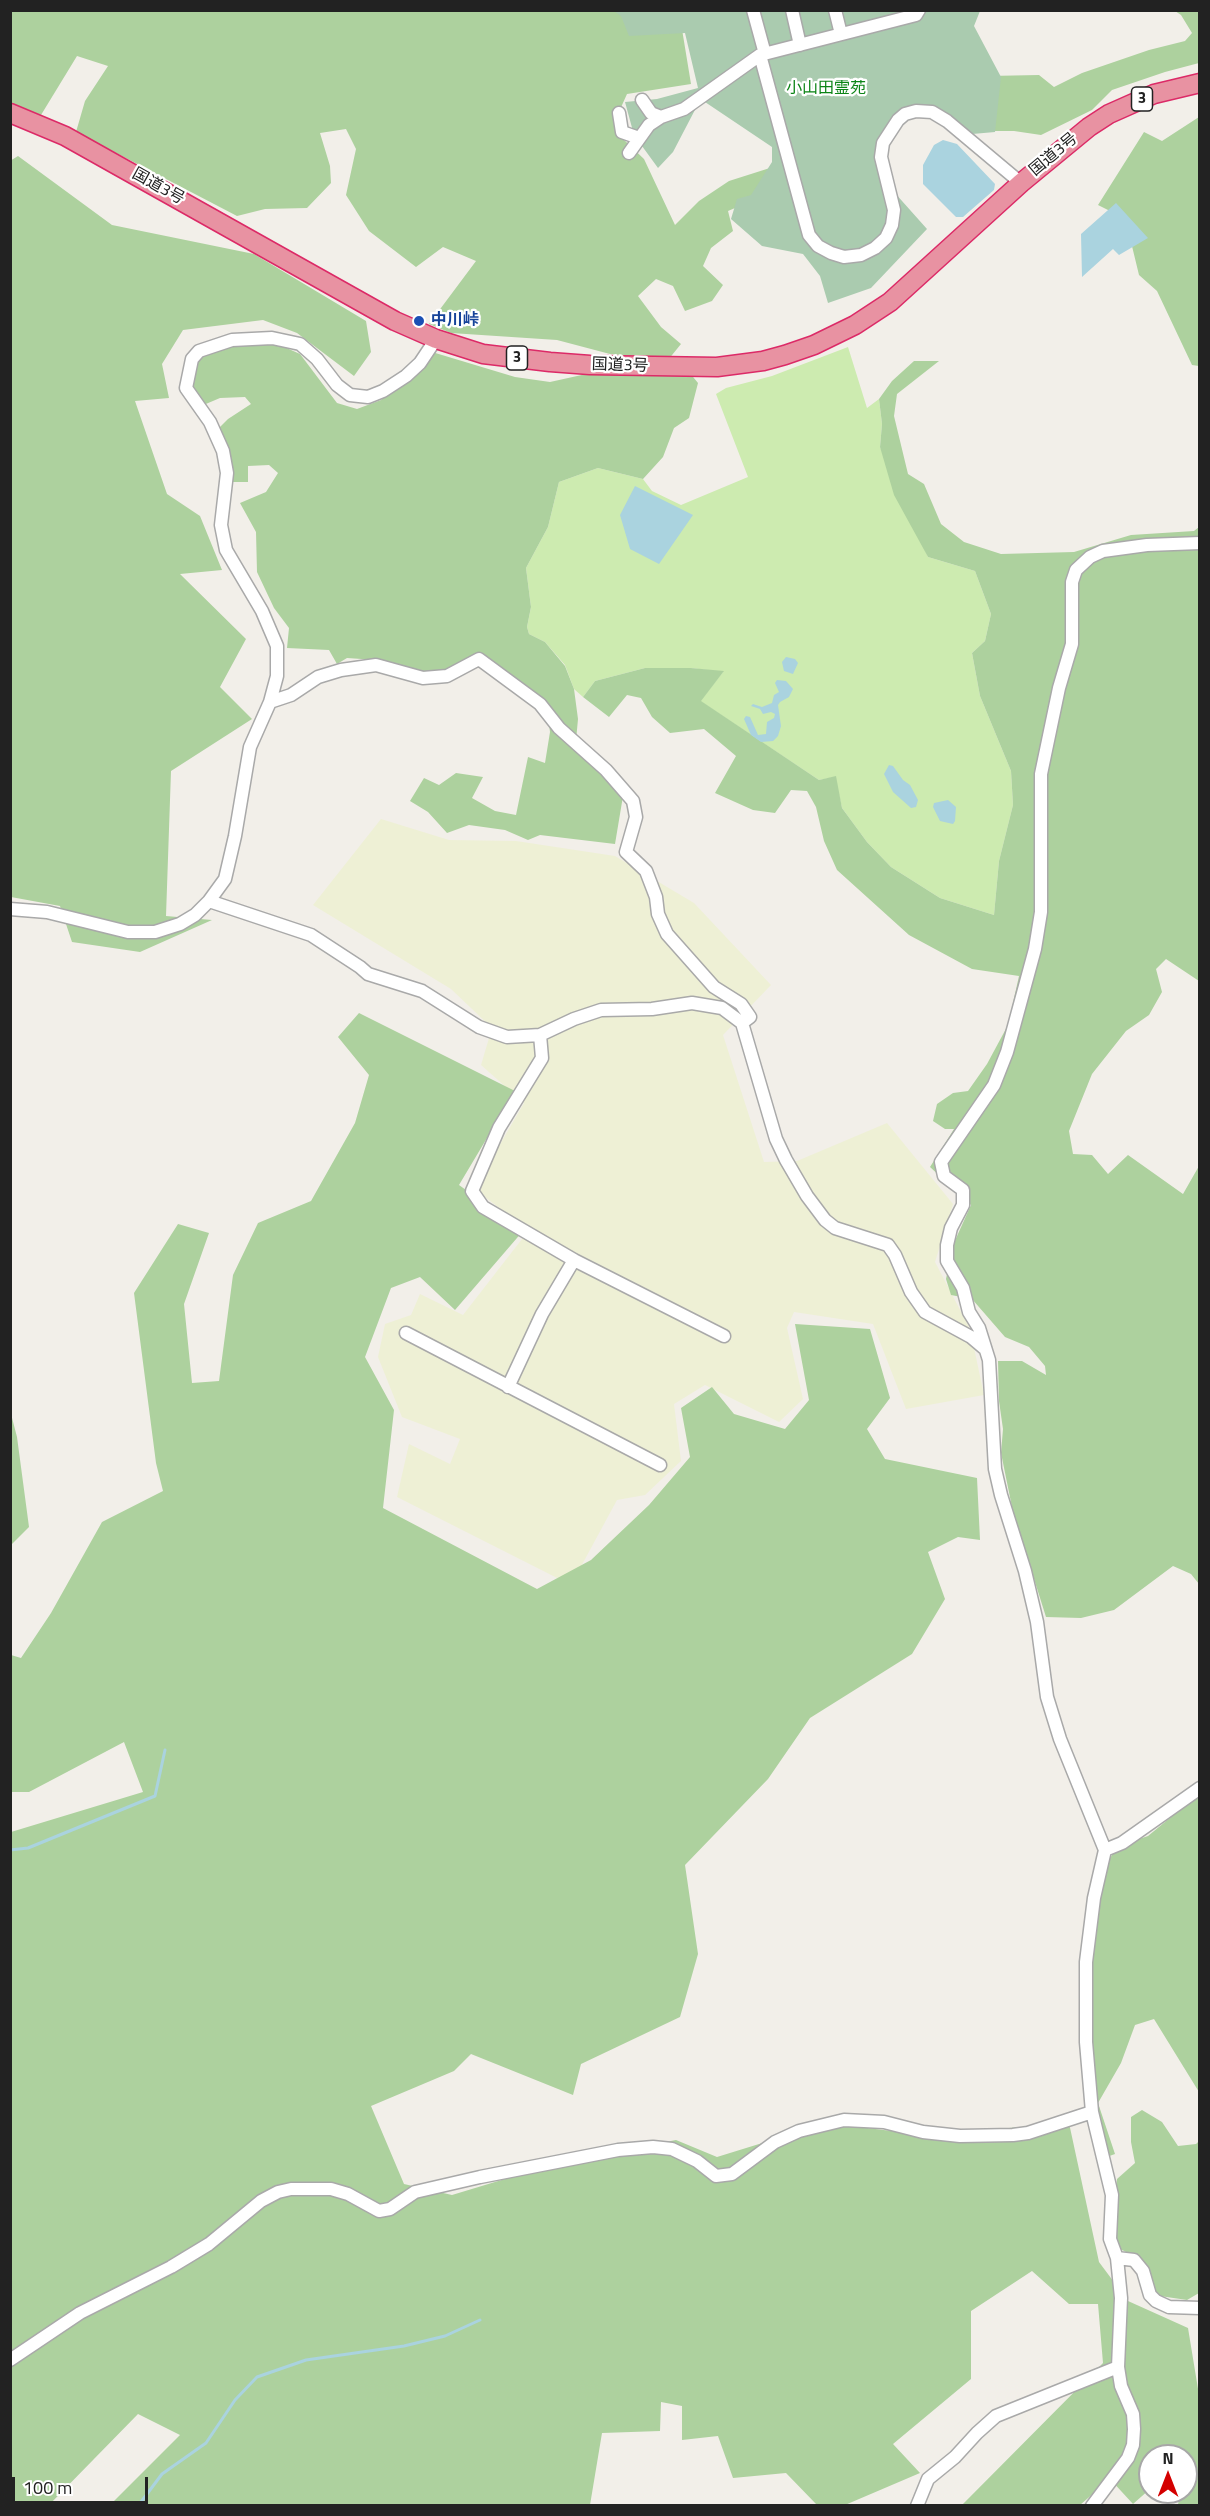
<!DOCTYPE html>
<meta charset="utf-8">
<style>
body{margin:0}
#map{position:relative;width:1210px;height:2516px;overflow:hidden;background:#f2efe9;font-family:"Titillium Web",sans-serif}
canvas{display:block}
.frame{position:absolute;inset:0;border:12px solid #222;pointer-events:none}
.north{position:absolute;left:1138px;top:2444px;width:60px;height:60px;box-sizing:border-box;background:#fff;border:2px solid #a7a7a7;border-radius:50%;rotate:0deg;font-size:16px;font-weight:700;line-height:24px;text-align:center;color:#222}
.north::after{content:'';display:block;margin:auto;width:21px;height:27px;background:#d40000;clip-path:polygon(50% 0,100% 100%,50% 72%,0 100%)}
.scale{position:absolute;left:12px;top:2477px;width:136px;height:27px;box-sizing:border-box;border:3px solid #222;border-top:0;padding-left:8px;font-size:18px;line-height:21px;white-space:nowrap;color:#222;-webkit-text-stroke:4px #fff;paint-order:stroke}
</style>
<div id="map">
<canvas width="1210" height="2516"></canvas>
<div class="frame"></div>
<div class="north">N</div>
<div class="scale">100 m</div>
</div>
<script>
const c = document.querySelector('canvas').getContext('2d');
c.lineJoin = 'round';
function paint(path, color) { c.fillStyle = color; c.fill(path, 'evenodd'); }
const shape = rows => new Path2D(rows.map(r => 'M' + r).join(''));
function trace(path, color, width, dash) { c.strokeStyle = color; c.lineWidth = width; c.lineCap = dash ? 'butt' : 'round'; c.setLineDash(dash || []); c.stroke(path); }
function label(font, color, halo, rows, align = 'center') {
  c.font = font + ' "Titillium Web","Noto Sans JP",sans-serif'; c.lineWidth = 4.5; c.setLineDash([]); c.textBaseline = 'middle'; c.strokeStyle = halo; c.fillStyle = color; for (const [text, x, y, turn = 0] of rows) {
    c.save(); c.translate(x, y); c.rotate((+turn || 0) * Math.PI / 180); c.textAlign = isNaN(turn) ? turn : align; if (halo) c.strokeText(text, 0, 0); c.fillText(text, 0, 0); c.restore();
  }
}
paint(shape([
 [381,819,449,840,516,841,615,856,694,903,771,985,723,1035,764,1162,797,1161,887,1123,953,1204,935,1262,970,1329,984,1395,906,1409,873,1324,794,1312,787,1328,803,1399,779,1422,705,1385,674,1404,681,1461,645,1495,617,1500,571,1585,397,1497,409,1444,450,1464,460,1439,402,1417,378,1357,385,1324,411,1315,420,1294,463,1315,529,1230,474,1189,524,1103,481,1065,492,1028,451,989,313,905]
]), '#eef0d5');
paint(shape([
 [848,347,867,408,879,399,882,424,880,447,928,557,975,571,991,614,985,641,972,653,980,696,1011,771,1013,805,999,861,994,915,940,898,891,867,867,842,842,808,835,777,819,780,700,701,723,672,691,668,645,668,595,681,583,697,574,689,565,665,545,642,529,634,527,627,531,607,526,568,548,527,559,482,598,468,643,479,652,491,681,505,748,477,716,394,726,388,772,376]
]), '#cdebb0');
paint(shape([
 [11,11,679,11,691,84,627,94,618,114,622,138,644,159,675,225,699,201,729,181,773,167,770,193,728,211,733,231,711,248,703,266,723,285,712,301,685,311,673,286,656,279,638,296,661,327,681,344,668,360,610,354,557,340,451,333,429,324,476,261,443,247,416,267,369,231,346,195,356,149,346,129,320,133,330,166,331,183,307,208,265,209,237,216,76,132,85,101,108,66,77,56,41,115,11,104],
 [1175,11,1199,11,1199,63,1165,72,1112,90,1092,110,1041,135,1014,131,965,131,988,76,1039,75,1054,87,1082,73,1149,50,1185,41,1192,33,1181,15],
 [1199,117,1199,366,1192,365,1157,291,1139,275,1131,242,1120,216,1098,205,1144,132,1162,141],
 [18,156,112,225,254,254,366,321,371,352,354,376,297,333,263,320,183,330,162,364,169,398,135,401,167,494,200,516,222,570,180,574,246,639,220,687,252,719,171,771,166,916,212,920,140,952,72,942,60,906,11,897,10,161],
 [260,340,282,346,300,354,337,403,357,409,381,400,432,352,515,377,550,382,618,367,689,372,698,383,689,418,674,428,663,457,643,479,598,468,559,482,548,527,526,568,531,607,527,627,529,634,545,642,565,666,574,689,578,719,575,751,600,770,623,796,615,844,540,835,528,840,505,830,469,825,447,833,428,812,410,801,424,778,439,785,456,773,483,777,472,798,495,811,516,815,528,757,545,763,550,732,548,716,487,658,460,670,425,675,376,660,347,658,337,664,329,650,287,648,289,628,274,608,257,572,256,532,240,503,266,492,278,473,269,465,248,466,248,482,226,482,223,461,212,435,228,419,251,404,245,397,220,398,194,409,189,368,195,358,223,347],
 [914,361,939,361,897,394,894,416,908,474,924,484,941,524,964,542,1001,554,1074,552,1131,535,1194,531,1199,527,1199,981,1166,959,1156,969,1162,992,1149,1015,1126,1031,1092,1074,1069,1131,1073,1154,1092,1155,1108,1174,1128,1155,1183,1194,1199,1166,1199,1584,1191,1574,1173,1566,1114,1610,1081,1618,1046,1617,1013,1512,1001,1453,1003,1429,999,1401,998,1361,1022,1361,1046,1375,1045,1366,1029,1347,1005,1337,972,1299,951,1295,946,1279,953,1245,971,1205,930,1167,954,1129,945,1129,933,1121,937,1104,953,1093,968,1091,987,1064,1008,1025,1019,976,972,969,909,935,837,870,824,841,816,807,807,791,791,790,775,813,753,810,715,793,736,756,704,729,670,733,652,717,641,698,627,695,609,717,583,697,595,681,645,668,691,668,724,671,701,701,819,780,836,776,842,808,867,842,891,867,940,898,994,915,999,861,1013,805,1011,771,980,696,972,653,985,641,991,614,975,571,928,557,894,495,880,447,882,424,879,399,892,381],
 [359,1013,515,1091,459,1185,523,1231,455,1310,420,1277,391,1288,365,1357,394,1410,383,1508,537,1589,591,1560,649,1505,690,1457,681,1408,712,1387,734,1414,785,1429,809,1400,795,1324,870,1329,890,1398,867,1429,885,1459,977,1478,980,1540,958,1537,928,1552,945,1599,912,1654,810,1718,768,1779,685,1865,698,1954,680,2017,581,2064,573,2095,471,2054,454,2071,371,2106,404,2184,452,2195,561,2162,676,2140,717,2157,827,2123,924,2135,1069,2123,1099,2262,1128,2301,1188,2328,1199,2395,1199,2505,1178,2505,1180,2492,1186,2492,1186,2456,1150,2456,1150,2489,1133,2504,1110,2479,1080,2505,962,2505,1103,2363,1098,2304,1069,2304,1032,2271,971,2311,971,2379,893,2444,920,2473,845,2505,817,2505,786,2473,733,2478,718,2436,682,2440,682,2406,661,2402,660,2431,602,2433,590,2505,110,2505,180,2435,138,2414,49,2505,11,2505,11,1832,143,1792,124,1742,29,1792,11,1792,11,1655,21,1658,51,1613,102,1522,163,1491,156,1463,134,1293,178,1224,209,1233,184,1304,192,1383,219,1381,233,1275,258,1223,311,1201,355,1123,369,1075,338,1037],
 [11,1414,17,1437,29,1527,11,1545],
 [1199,1794,1199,2092,1154,2019,1135,2025,1121,2063,1098,2103,1115,2154,1101,2159,1086,2104,1083,2085,1082,2065,1092,2027,1093,2011,1089,1976,1082,1962,1081,1947,1084,1935,1098,1894,1104,1883,1107,1863,1114,1852,1133,1841,1148,1836],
 [1142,2110,1162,2122,1178,2146,1196,2144,1199,2141,1199,2293,1187,2300,1160,2296,1145,2289,1137,2258,1113,2245,1112,2228,1117,2179,1135,2163,1131,2142,1131,2117]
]), '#add19e');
paint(shape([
 [603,11,980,11,974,26,1001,77,995,132,961,135,933,118,912,116,903,122,887,146,887,163,894,192,927,229,871,288,828,303,820,276,803,254,762,246,731,219,737,199,751,195,772,162,772,147,705,102,697,106,673,152,658,168,634,135,625,102,657,99,698,88,685,33,629,36,621,16,614,11]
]), '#aacbaf');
paint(shape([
 [943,140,957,144,995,184,994,190,963,217,956,217,923,184,923,165,934,145],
 [1116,203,1148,238,1119,255,1113,249,1082,277,1081,234],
 [635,486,693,515,659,564,630,549,620,515],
 [786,657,795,659,798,663,793,674,784,671,782,662],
 [777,680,786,681,793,689,789,697,780,702,778,705,781,726,778,736,773,741,761,742,751,735,744,719,746,716,750,717,758,735,766,734,767,722,774,718,775,714,771,712,763,714,760,709,751,706,753,704,762,707,772,703,774,695,779,692,775,683],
 [889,765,893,766,903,780,910,785,918,800,916,807,911,808,893,792,884,774],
 [948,800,956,807,955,821,953,824,940,821,933,807,934,803]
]), '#aad3df');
trace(shape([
 [10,1850,28,1848,155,1796,165,1750],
 [138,2506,162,2474,206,2443,235,2400,257,2377,306,2360,404,2346,445,2336,480,2320]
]), '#aad3df', 3);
const minor = shape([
 [753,10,765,54],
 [792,10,800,45],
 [835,10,841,34],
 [919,10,916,15,760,55,809,235,818,246,831,253,844,257,861,255,875,248,886,238,892,225,894,210,881,157,883,143,898,120,905,114,916,111,932,112,947,121,1021,183],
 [642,100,651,113,661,117,684,109,760,55],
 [619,113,622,132,639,138],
 [629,153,649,125,661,117],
 [270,702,291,695,318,677,341,670,376,665,423,678,447,676,479,659,540,704,559,728,606,770,633,801,636,817,626,852,646,871,656,897,658,914,667,934,714,987,741,1004,750,1017,742,1023],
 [209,901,311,935,360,967,368,974,422,991,479,1027,507,1037,540,1035,574,1019,601,1010,652,1009,692,1003,722,1008,742,1023,776,1139,786,1160,807,1196,825,1220,835,1228,888,1245,895,1255,911,1292,925,1312,971,1337,984,1348],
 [10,909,47,912,128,932,155,932,180,924,195,915,209,901,225,879,235,836,250,747,270,702,277,676,277,646,262,611,226,550,221,525,227,473,223,451,210,422,186,388,192,359,199,351,232,340,272,338,300,344,317,359,337,385,350,395,368,397,383,391,406,376,420,363,436,339],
 [540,1035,542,1058,499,1128,472,1191,483,1207,574,1260,724,1336],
 [406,1333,660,1465],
 [508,1387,542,1314,574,1260],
 [1105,1850,1122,1843,1200,1788],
 [1117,2258,1134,2260,1143,2271,1150,2295,1156,2301,1169,2307,1200,2308],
 [10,2360,80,2313,171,2267,209,2244,261,2201,278,2192,291,2189,331,2189,348,2194,379,2211,390,2209,415,2192,480,2177,618,2150,653,2147,672,2149,697,2161,716,2176,732,2174,775,2142,799,2131,844,2120,884,2122,923,2132,960,2136,1013,2135,1028,2133,1092,2112],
 [917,2506,928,2479,955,2457,977,2433,996,2416,1118,2367],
 [1092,2506,1128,2458,1133,2445,1134,2429,1133,2414,1121,2386,1118,2367,1121,2298,1117,2258,1110,2239,1112,2195,1092,2112,1086,2042,1086,1962,1094,1898,1105,1850,1060,1739,1047,1697,1037,1622,1025,1571,1001,1495,995,1469,989,1360,979,1328,969,1312,963,1288,947,1261,947,1245,951,1228,963,1205,963,1190,944,1176,941,1162,994,1085,1007,1052,1035,949,1041,912,1041,774,1059,688,1072,644,1072,582,1076,570,1090,557,1103,551,1147,545,1200,543]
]);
const highway = shape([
 [10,113,65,136,395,321,436,339,483,354,550,362,590,365,717,367,763,361,785,355,814,345,855,325,890,302,1021,183,1089,127,1109,114,1154,94,1200,83]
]);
trace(minor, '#a9a9a9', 15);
trace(highway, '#dc2a67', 21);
trace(minor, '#fff', 12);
trace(highway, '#e892a2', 18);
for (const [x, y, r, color] of [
 [419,321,6,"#1a4fb4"]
]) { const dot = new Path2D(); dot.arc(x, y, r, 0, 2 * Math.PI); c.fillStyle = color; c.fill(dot); trace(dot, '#fff', 2); }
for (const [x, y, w] of [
 [1142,99,21],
 [517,358,21]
]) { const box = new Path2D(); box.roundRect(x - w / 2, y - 12, w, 24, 4.5); c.fillStyle = '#fff'; c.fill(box); trace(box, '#222', 1.5); }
label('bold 15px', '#222', null, [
 ["3",1142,99],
 ["3",517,358]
]);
label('16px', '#0c8416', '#fff', [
 ["小山田霊苑",826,89]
]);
label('16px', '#222', '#fff', [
 ["国道3号",1054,155,-40],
 ["国道3号",158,187,29],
 ["国道3号",620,366,2]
]);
label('bold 16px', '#164399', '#fff', [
 ["中川峠",431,321]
], 'left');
</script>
